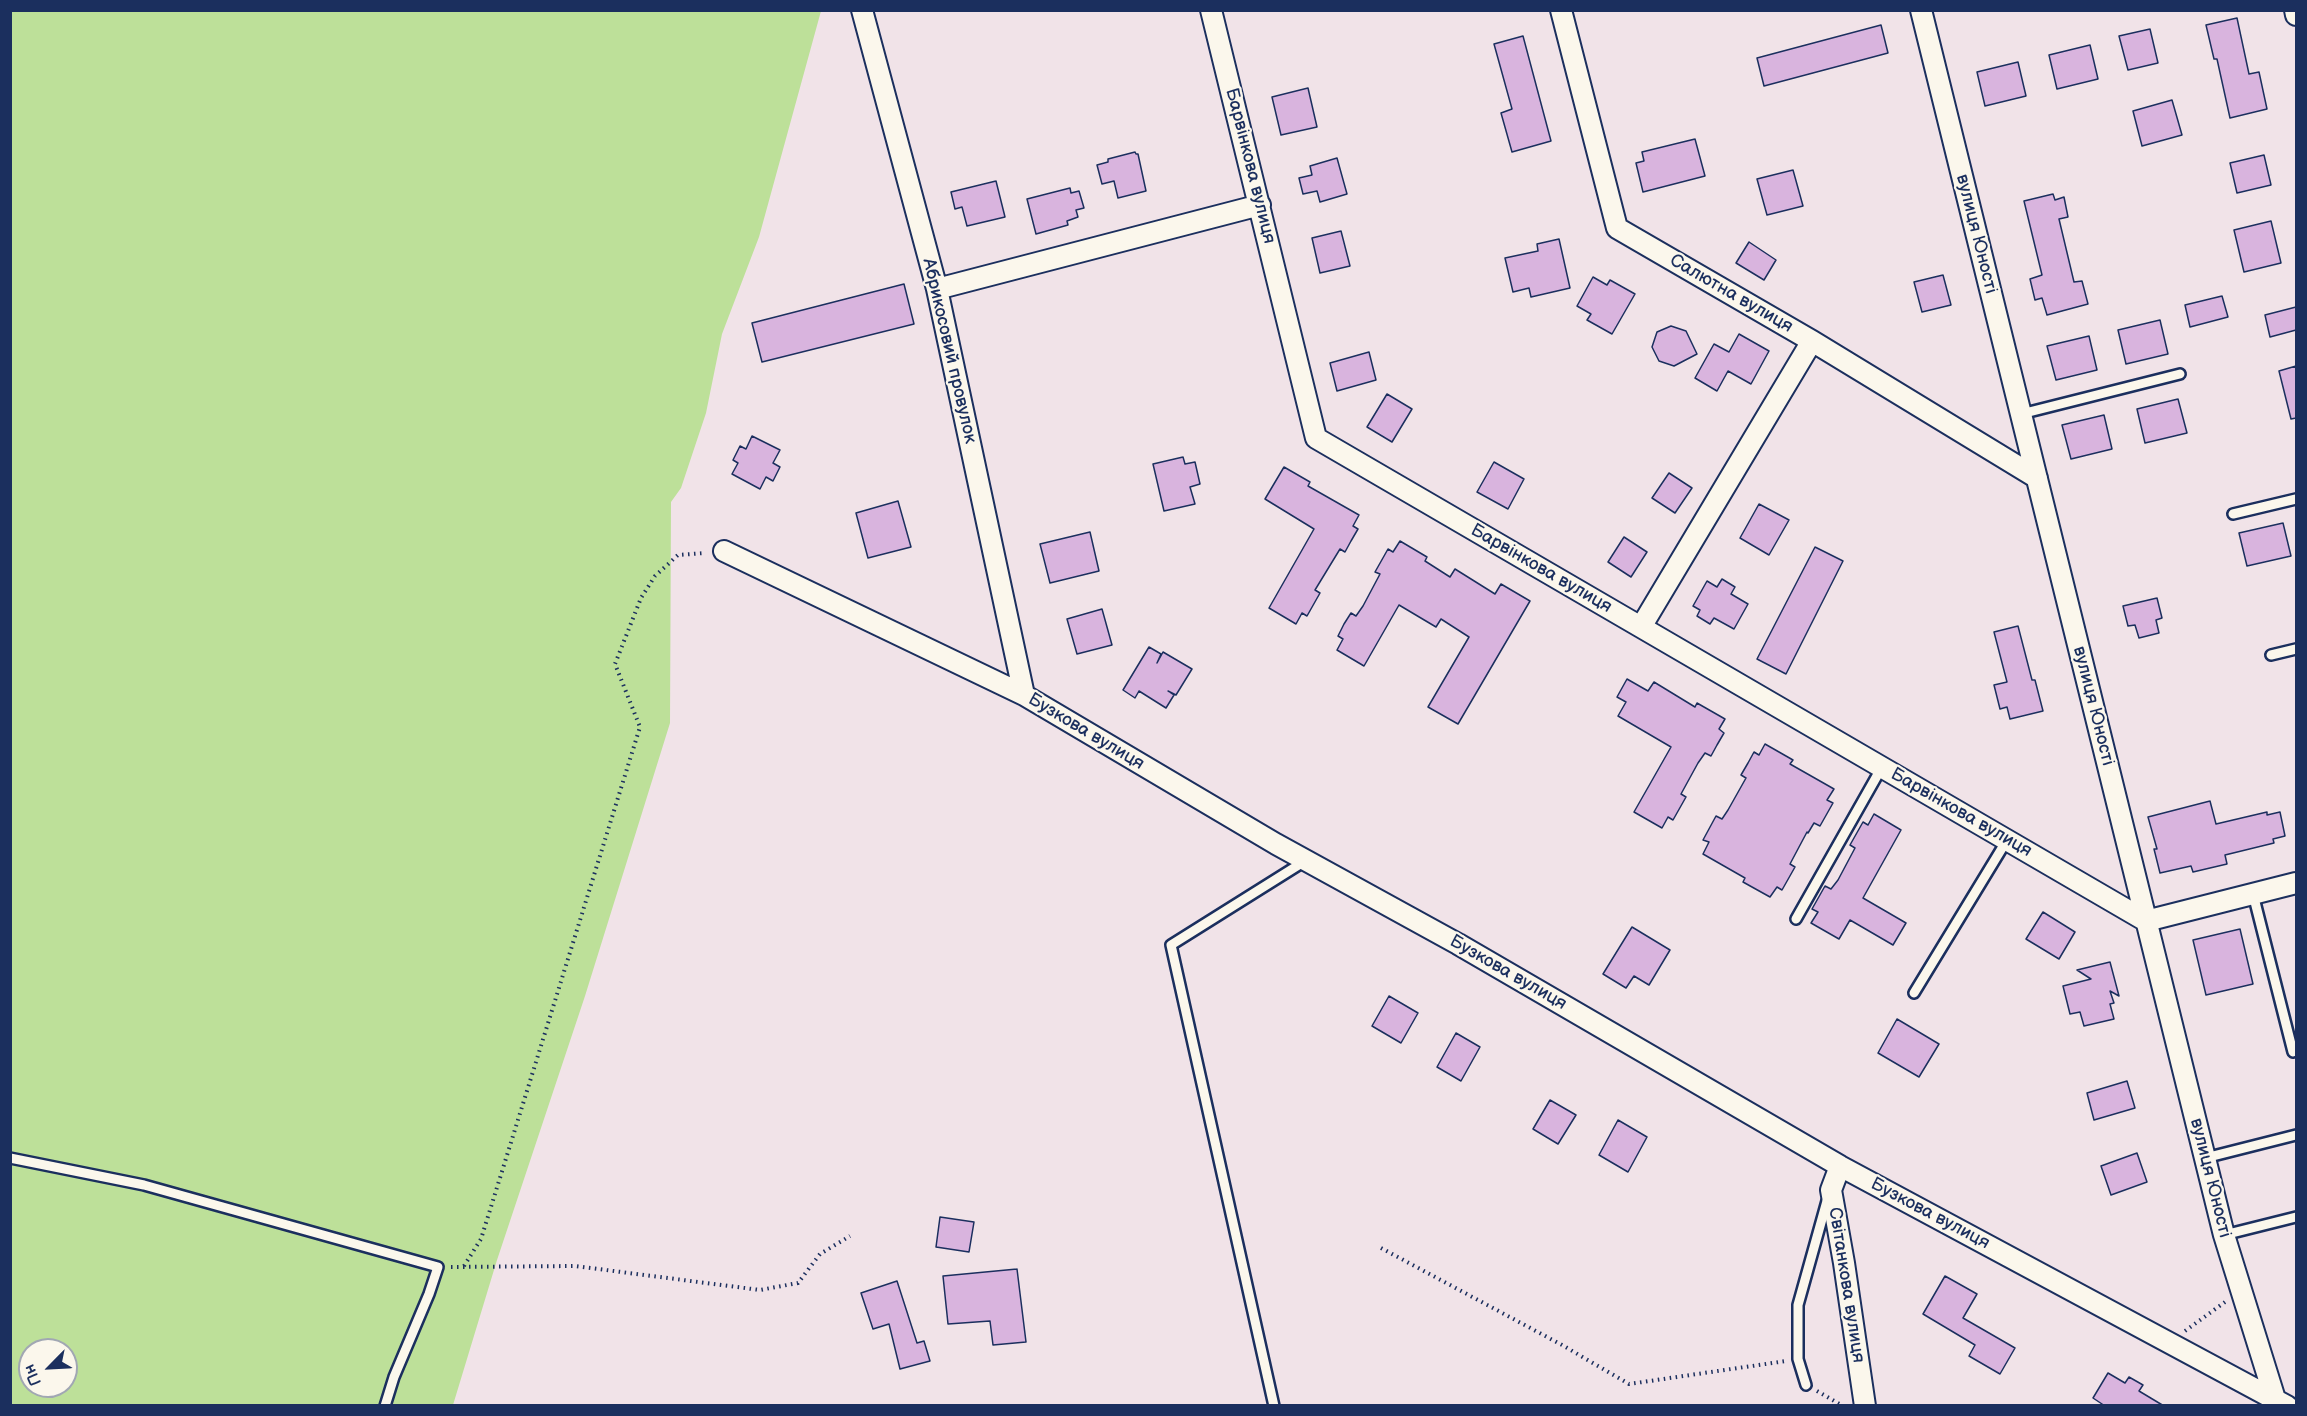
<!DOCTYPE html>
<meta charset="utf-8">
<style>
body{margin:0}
#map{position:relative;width:2307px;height:1416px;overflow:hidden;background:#f1e3e8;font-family:"Balsamiq Sans",sans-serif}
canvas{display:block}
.frame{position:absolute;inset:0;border:12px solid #1b2f5e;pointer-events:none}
.north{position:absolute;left:18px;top:1338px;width:60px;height:60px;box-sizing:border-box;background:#fbf7ec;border:2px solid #a1a7b3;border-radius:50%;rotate:246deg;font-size:16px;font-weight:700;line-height:24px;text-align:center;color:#1b2f5e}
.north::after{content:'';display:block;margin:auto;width:21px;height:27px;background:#1b2f5e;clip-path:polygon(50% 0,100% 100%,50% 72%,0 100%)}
</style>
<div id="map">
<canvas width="2307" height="1416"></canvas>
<div class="frame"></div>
<div class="north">Пн</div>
</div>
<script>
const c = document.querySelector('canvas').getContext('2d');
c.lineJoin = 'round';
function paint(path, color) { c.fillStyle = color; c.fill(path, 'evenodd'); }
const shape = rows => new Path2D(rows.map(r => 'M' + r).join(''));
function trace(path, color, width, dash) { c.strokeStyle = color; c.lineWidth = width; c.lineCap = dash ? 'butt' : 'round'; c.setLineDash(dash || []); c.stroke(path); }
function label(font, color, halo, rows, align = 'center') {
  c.font = font + ' "Balsamiq Sans",sans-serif'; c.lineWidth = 4.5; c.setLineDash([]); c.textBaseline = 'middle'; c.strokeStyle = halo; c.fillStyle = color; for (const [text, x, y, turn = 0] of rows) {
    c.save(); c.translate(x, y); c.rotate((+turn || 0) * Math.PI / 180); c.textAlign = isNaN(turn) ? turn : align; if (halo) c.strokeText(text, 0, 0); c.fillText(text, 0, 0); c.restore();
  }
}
paint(shape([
 [10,11,821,11,759,237,722,334,706,413,681,488,671,502,670,723,585,996,497,1260,453,1405,11,1405],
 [30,1350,66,1350,66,1386,30,1386]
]), '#bde099');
const building = shape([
 [2237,18,2249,74,2259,72,2267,109,2230,118,2217,59,2214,59,2206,25,2237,18],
 [1881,25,1888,53,1764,86,1757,58,1881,25],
 [2150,29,2158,63,2128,70,2119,36,2150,29],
 [1523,36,1551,141,1512,152,1501,113,1512,109,1494,44,1523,36],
 [2090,45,2098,79,2057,89,2049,55,2090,45],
 [2018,62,2026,96,1985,106,1977,72,2018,62],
 [1308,88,1317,127,1281,135,1272,97,1308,88],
 [2172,100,2182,135,2142,146,2133,111,2172,100],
 [1695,139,1705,176,1643,192,1636,163,1644,161,1642,152,1695,139],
 [1135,152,1136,154,1138,154,1146,191,1118,198,1114,181,1102,184,1097,165,1108,162,1108,159,1135,152],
 [2264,155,2271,185,2237,193,2230,163,2264,155],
 [1337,158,1347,194,1320,202,1317,191,1303,194,1299,178,1312,175,1310,166,1337,158],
 [1793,170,1803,206,1767,215,1757,179,1793,170],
 [996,181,1005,217,967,226,962,207,955,209,951,192,996,181],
 [1070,188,1071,193,1079,191,1084,208,1076,210,1078,217,1067,221,1068,225,1036,234,1027,199,1070,188],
 [2053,194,2055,200,2064,197,2068,217,2059,219,2074,282,2082,281,2088,304,2047,315,2042,298,2035,300,2030,279,2042,275,2024,201,2053,194],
 [2271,221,2281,263,2244,272,2234,230,2271,221],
 [1341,231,1350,266,1320,273,1312,238,1341,231],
 [1559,239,1570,288,1531,297,1529,288,1513,292,1505,258,1538,251,1537,244,1559,239],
 [1749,242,1776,260,1764,280,1736,263,1749,242],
 [1943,275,1951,305,1922,312,1914,282,1943,275],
 [1593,277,1607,285,1610,280,1635,294,1612,334,1587,320,1591,314,1577,306,1593,277],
 [904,284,914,324,762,362,752,323,904,284],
 [2222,296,2228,317,2190,327,2185,305,2222,296],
 [2296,307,2296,330,2270,337,2265,315,2296,307],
 [2160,320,2168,354,2126,364,2118,330,2160,320],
 [1671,326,1686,331,1697,354,1674,366,1659,361,1652,347,1657,332,1671,326],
 [1739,334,1769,351,1751,384,1728,371,1717,391,1695,378,1714,344,1729,352,1739,334],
 [2089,336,2097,370,2056,380,2047,346,2089,336],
 [1369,352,1376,380,1337,391,1330,363,1369,352],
 [2296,366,2296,418,2291,419,2279,371,2296,366],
 [1387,394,1412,409,1392,442,1367,427,1387,394],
 [2178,399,2187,433,2145,443,2137,409,2178,399],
 [2104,415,2112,449,2071,459,2062,425,2104,415],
 [752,436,780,450,773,463,780,467,773,481,766,477,760,489,732,474,738,463,733,460,740,446,746,449,752,436],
 [1183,457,1185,464,1195,462,1200,484,1190,487,1195,504,1164,511,1153,464,1183,457],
 [1494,462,1524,479,1508,509,1477,492,1494,462],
 [1284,467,1310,482,1308,486,1359,515,1353,526,1358,529,1351,541,1345,552,1340,549,1315,590,1320,593,1307,616,1302,613,1296,624,1269,608,1314,529,1265,499,1284,467],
 [1669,473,1692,488,1675,513,1652,498,1669,473],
 [898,501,911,547,868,558,856,513,898,501],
 [1759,504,1789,520,1769,555,1740,538,1759,504],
 [2283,523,2291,556,2247,566,2239,533,2283,523],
 [1090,532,1099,571,1050,583,1040,544,1090,532],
 [1624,537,1647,552,1631,577,1608,562,1624,537],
 [1400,541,1427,557,1425,561,1450,577,1455,569,1495,594,1501,584,1530,601,1458,724,1428,707,1469,637,1441,619,1436,627,1399,605,1364,666,1337,650,1343,639,1338,636,1344,624,1351,613,1356,616,1363,606,1380,574,1375,572,1388,549,1393,552,1400,541],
 [1815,547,1843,561,1786,674,1757,659,1815,547],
 [1722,579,1735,587,1731,594,1748,604,1734,629,1714,618,1710,624,1697,616,1700,610,1693,606,1707,581,1717,587,1722,579],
 [2157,598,2162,618,2156,620,2159,633,2139,638,2135,625,2128,626,2123,606,2157,598],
 [1102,609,1112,645,1077,654,1067,619,1102,609],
 [2018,626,2032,680,2035,680,2043,711,2010,719,2007,707,2000,709,1994,685,2007,682,1994,632,2018,626],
 [1149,647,1161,654,1157,663,1163,652,1192,669,1176,695,1168,691,1174,695,1166,708,1139,691,1135,698,1123,690,1149,647],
 [1627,679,1648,691,1654,682,1695,707,1697,703,1725,719,1719,729,1724,733,1717,745,1711,756,1705,753,1698,763,1681,794,1686,797,1673,820,1668,817,1662,828,1634,812,1671,747,1618,716,1626,702,1617,697,1627,679],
 [1765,744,1793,760,1790,764,1834,789,1827,800,1833,803,1820,826,1814,823,1808,833,1807,832,1790,864,1795,867,1782,890,1777,887,1770,897,1743,882,1745,878,1703,854,1709,842,1703,840,1716,816,1722,819,1728,810,1746,778,1741,775,1748,763,1754,752,1759,755,1765,744],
 [2210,801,2216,824,2267,812,2267,815,2280,812,2285,836,2273,839,2274,843,2225,855,2227,864,2193,872,2191,866,2160,873,2154,849,2157,849,2148,817,2210,801],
 [1874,814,1901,830,1863,898,1906,923,1893,945,1850,920,1839,939,1811,923,1818,912,1812,909,1825,886,1831,889,1838,880,1855,848,1850,845,1863,822,1868,825,1874,814],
 [2043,912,2075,932,2059,959,2026,939,2043,912],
 [1632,927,1670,950,1649,985,1634,976,1626,988,1603,974,1632,927],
 [2240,929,2253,984,2206,995,2193,940,2240,929],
 [2110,962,2119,996,2110,991,2114,1003,2110,1004,2114,1019,2084,1026,2080,1012,2070,1014,2063,986,2091,979,2077,970,2110,962],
 [1389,996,1418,1013,1401,1043,1372,1026,1389,996],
 [1897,1019,1939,1044,1919,1077,1878,1053,1897,1019],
 [1456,1033,1480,1047,1461,1081,1437,1067,1456,1033],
 [2127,1081,2135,1108,2094,1120,2087,1093,2127,1081],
 [1550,1100,1576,1115,1558,1144,1533,1129,1550,1100],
 [1618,1120,1647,1137,1628,1172,1599,1155,1618,1120],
 [2137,1153,2147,1182,2111,1195,2101,1166,2137,1153],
 [940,1217,974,1222,969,1252,936,1247,940,1217],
 [1017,1269,1026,1342,993,1345,990,1321,948,1324,943,1276,1017,1269],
 [1945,1276,1977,1294,1963,1318,2015,1348,2000,1374,1969,1356,1975,1345,1923,1314,1945,1276],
 [897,1281,917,1343,924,1341,930,1361,900,1369,889,1324,873,1329,861,1293,897,1281],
 [2108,1373,2125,1383,2129,1377,2143,1385,2139,1391,2164,1406,2105,1406,2093,1398,2108,1373]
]);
paint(building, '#d9b4de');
trace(building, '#1b2f5e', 1.5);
const service = shape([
 [2021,414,2180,374],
 [2233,514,2296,499],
 [2271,655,2296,649],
 [2253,894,2293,1052],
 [1796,919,1882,767],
 [1914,993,2007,840],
 [10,1158,144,1185,438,1267,429,1294,394,1377,385,1406],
 [2205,1158,2296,1135],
 [2224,1235,2296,1217],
 [1806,1385,1798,1359,1798,1305,1827,1201],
 [1274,1406,1171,945,1305,861]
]);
const minor = shape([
 [862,10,937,289,1024,695],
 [1211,10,1316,438,2146,921,2296,883],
 [1561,10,1617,228,1812,341,2037,478],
 [1921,10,2224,1235,2275,1399],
 [2295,10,2296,15],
 [937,289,1260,205],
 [724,551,1024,695,1276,844,1458,944,1840,1166,2287,1406],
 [1641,627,1812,341],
 [1840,1166,1831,1190,1844,1263,1865,1406]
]);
trace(service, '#1b2f5e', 14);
trace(minor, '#1b2f5e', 24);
trace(shape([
 [1381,1248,1562,1345,1629,1384,1786,1361],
 [464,1266,481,1239,640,727,615,664,641,598,655,576,678,555,705,553],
 [451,1267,575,1266,760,1290,798,1283,820,1254,850,1236],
 [2185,1331,2225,1302],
 [1817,1391,1843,1406]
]), '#1b2f5e', 4, [1.5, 4.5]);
trace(service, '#fbf7ec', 9);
trace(minor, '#fbf7ec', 20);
label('18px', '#1b2f5e', '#fbf7ec', [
 ["Барвінкова вулиця",1250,166,76],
 ["вулиця Юності",1976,234,76],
 ["Салютна вулиця",1731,294,30],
 ["Абрикосовий провулок",949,351,77],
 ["Барвінкова вулиця",1541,569,30],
 ["вулиця Юності",2093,706,76],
 ["Бузкова вулиця",1086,732,31],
 ["Барвінкова вулиця",1961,813,30],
 ["Бузкова вулиця",1508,973,30],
 ["вулиця Юності",2210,1178,76],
 ["Бузкова вулиця",1930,1214,28],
 ["Світанкова вулиця",1846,1285,81]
]);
</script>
